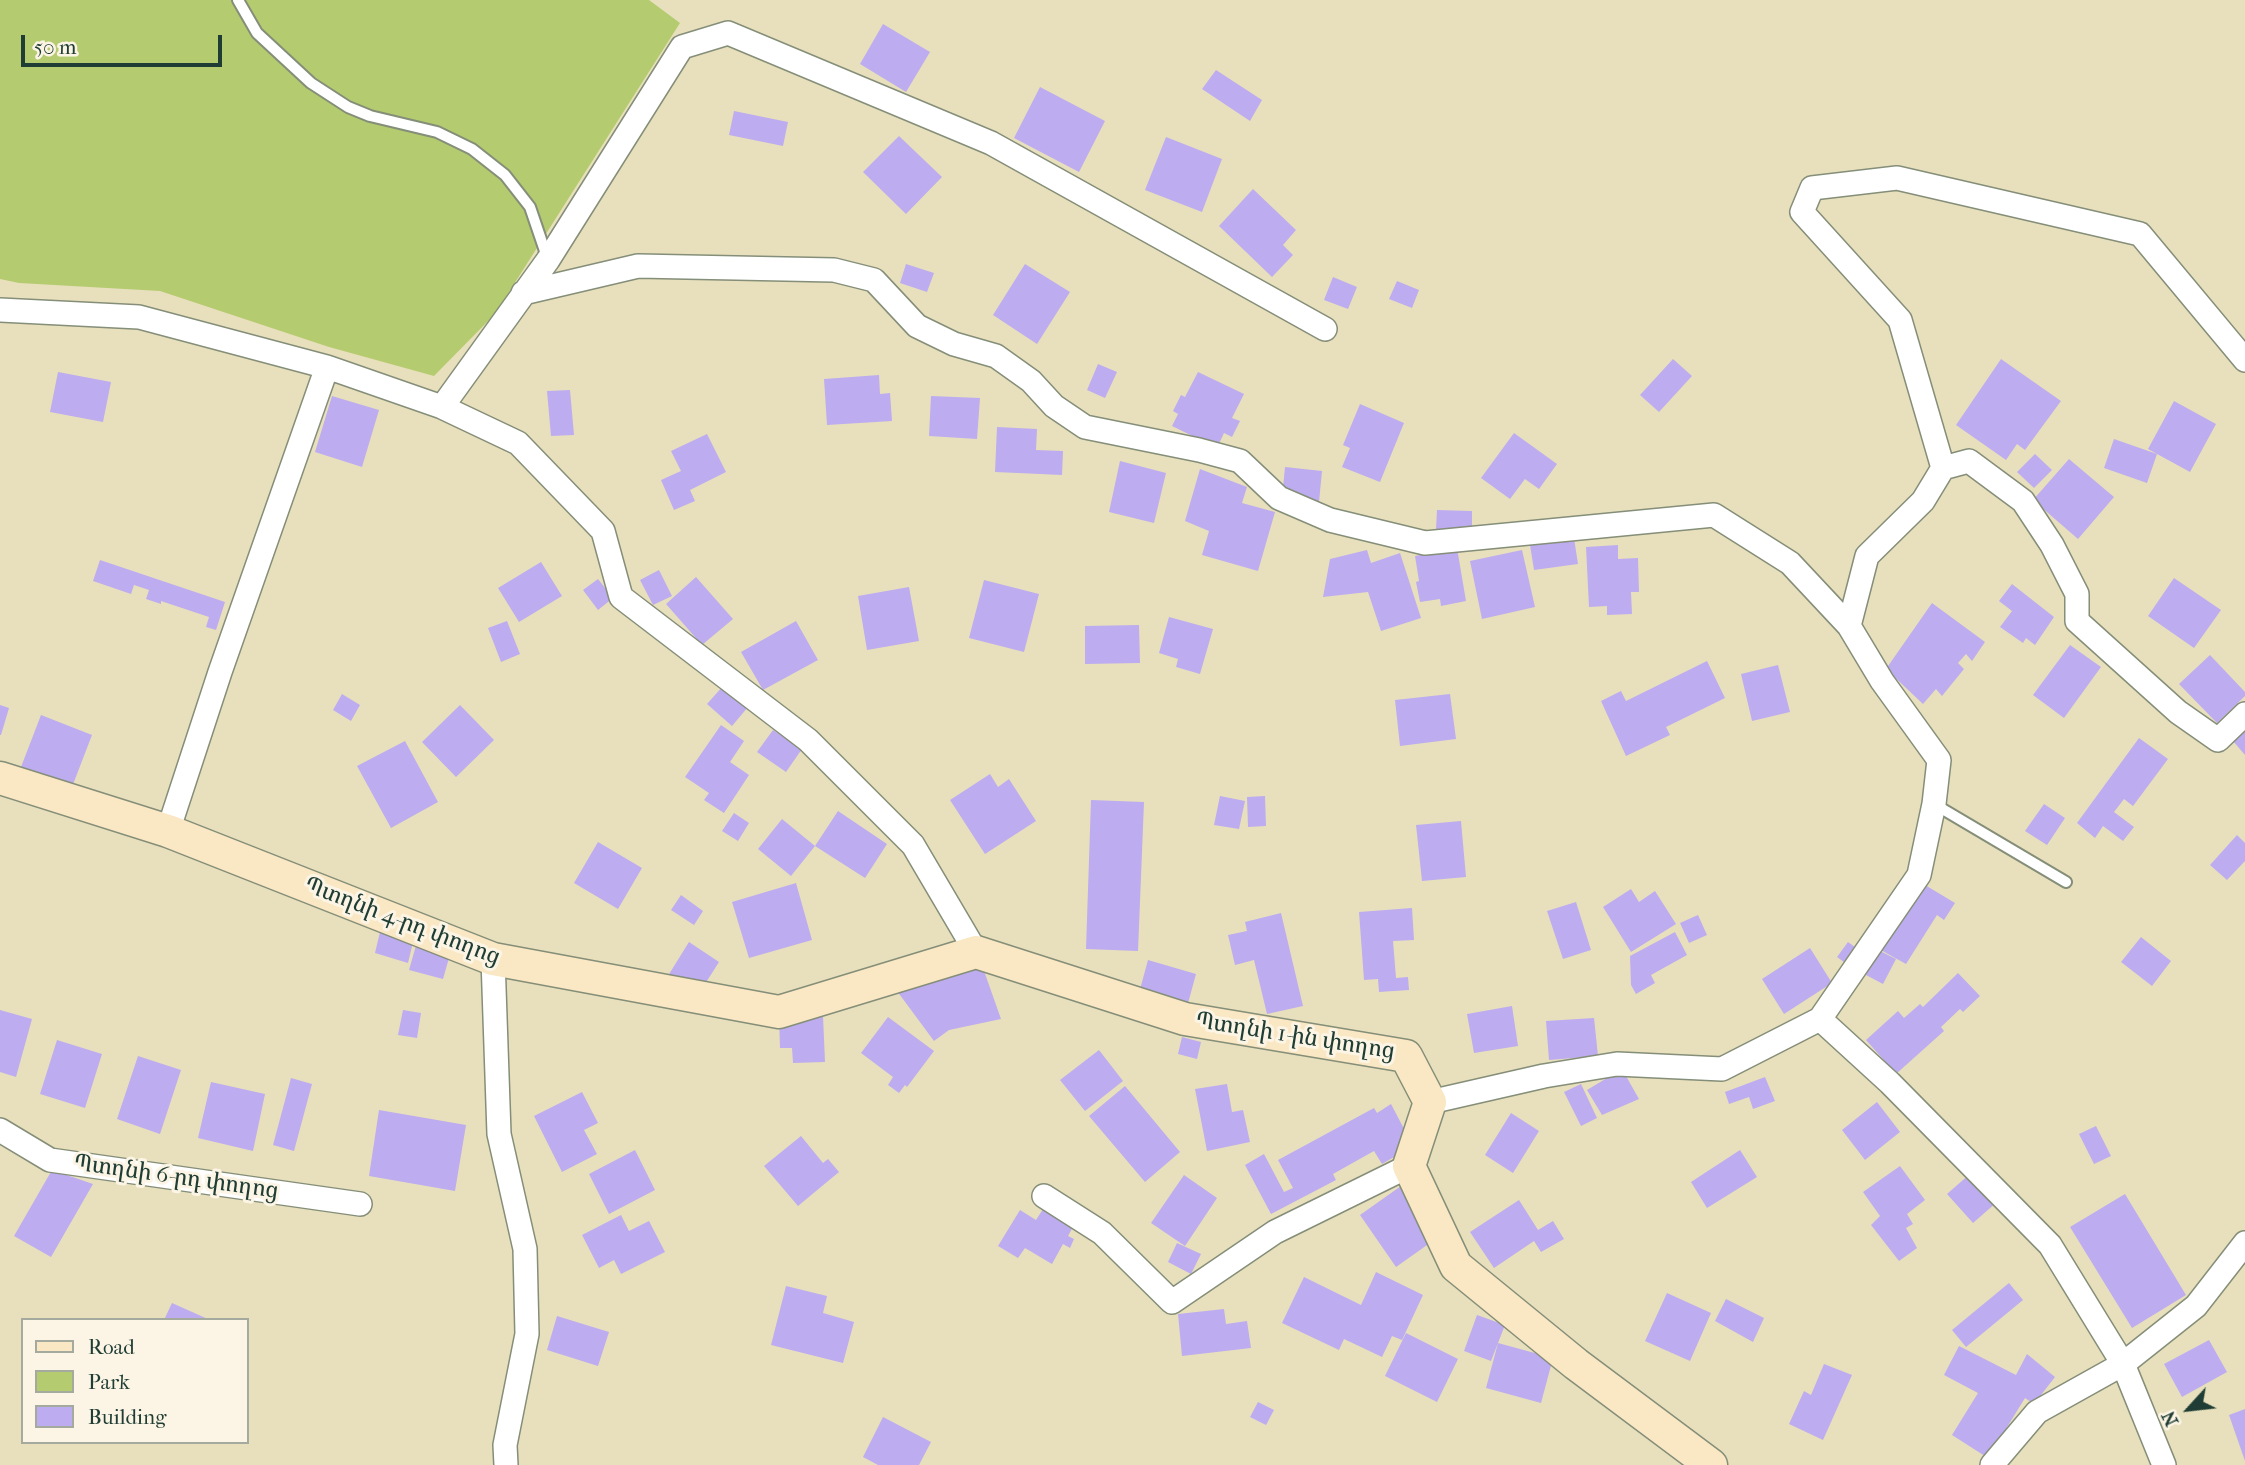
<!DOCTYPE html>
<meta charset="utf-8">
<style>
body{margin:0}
#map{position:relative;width:2245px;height:1465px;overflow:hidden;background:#e8e0bc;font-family:"IM FELL French Canon",serif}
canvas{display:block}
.legend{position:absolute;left:21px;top:1318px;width:228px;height:126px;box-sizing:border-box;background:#fcf5e5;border:2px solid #a4ab9e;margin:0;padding:9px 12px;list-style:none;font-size:21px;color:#1f3d34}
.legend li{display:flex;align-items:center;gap:14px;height:35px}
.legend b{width:35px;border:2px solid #a4ab9e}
.north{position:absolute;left:2154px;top:1374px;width:70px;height:70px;-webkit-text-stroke:5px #fcf5e5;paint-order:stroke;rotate:243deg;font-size:19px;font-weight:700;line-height:28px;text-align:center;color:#1f3d34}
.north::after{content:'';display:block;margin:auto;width:24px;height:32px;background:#1f3d34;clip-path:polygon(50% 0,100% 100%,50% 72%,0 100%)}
.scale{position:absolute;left:21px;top:35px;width:201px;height:32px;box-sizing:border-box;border:4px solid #1f3d34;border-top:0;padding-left:9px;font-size:21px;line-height:24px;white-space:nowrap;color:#1f3d34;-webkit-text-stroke:5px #fcf5e5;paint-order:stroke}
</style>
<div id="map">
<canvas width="2245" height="1465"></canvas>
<ul class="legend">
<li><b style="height:9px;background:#fae7c3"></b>Road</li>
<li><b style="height:19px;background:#b5cb70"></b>Park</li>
<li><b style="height:19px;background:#bdacf0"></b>Building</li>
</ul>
<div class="north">N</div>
<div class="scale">50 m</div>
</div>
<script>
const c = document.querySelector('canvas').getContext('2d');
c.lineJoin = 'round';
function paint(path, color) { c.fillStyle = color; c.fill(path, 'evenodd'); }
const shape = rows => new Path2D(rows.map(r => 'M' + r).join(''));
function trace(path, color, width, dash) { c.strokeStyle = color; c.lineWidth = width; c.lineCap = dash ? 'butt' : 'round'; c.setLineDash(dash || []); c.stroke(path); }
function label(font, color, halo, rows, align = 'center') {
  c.font = font + ' "IM FELL French Canon","Noto Serif Armenian",serif'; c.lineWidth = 6; c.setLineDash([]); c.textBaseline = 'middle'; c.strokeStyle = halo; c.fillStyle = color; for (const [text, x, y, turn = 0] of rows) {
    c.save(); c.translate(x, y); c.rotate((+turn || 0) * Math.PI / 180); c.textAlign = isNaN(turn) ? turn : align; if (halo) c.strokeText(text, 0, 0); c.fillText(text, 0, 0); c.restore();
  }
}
paint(shape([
 [0,0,649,0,680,23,495,314,434,376,329,347,160,291,19,283,0,279]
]), '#b5cb70');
paint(shape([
 [883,24,930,52,906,92,860,64],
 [1216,70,1262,100,1250,121,1202,89],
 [1040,87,1105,121,1079,172,1014,138],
 [734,111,788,122,783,146,729,135],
 [899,136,942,177,906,214,863,172],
 [1166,137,1222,159,1202,212,1145,190],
 [1253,189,1296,230,1283,245,1293,255,1272,277,1219,226],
 [906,264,934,273,927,292,900,283],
 [1025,264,1070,292,1037,344,993,315],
 [1333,277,1357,287,1348,309,1324,300],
 [1397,281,1419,290,1412,308,1389,299],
 [1673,359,1692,376,1659,412,1640,395],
 [2001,359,2061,401,2025,450,2017,444,2006,460,1956,425],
 [1098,364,1117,372,1105,398,1087,390],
 [58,372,111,382,103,422,50,412],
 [1198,372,1244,394,1232,418,1240,421,1232,437,1224,433,1217,448,1172,426,1178,414,1173,411,1181,395,1185,397],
 [879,375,880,394,890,393,892,421,827,425,824,379],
 [570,390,574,435,551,436,547,391],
 [332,396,379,410,362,467,315,452],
 [931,396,980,398,977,439,929,436],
 [2174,401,2216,424,2190,472,2148,449],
 [1360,404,1404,423,1380,482,1342,467,1350,448,1343,445],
 [997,427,1037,429,1036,450,1063,451,1062,475,995,472],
 [1514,433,1557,464,1539,489,1525,479,1510,499,1481,478],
 [707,434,726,472,690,490,695,501,674,510,661,480,681,471,671,451],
 [2114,439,2157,454,2147,483,2104,468],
 [2035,454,2052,470,2034,488,2017,472],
 [2069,459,2114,497,2078,539,2033,500],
 [1120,461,1166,473,1154,523,1109,512],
 [1285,467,1322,471,1319,502,1282,498],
 [1200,469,1247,487,1242,503,1275,512,1258,571,1202,555,1209,531,1185,521],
 [1437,510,1472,511,1472,530,1436,529],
 [1574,538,1578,564,1534,570,1530,545],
 [1618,545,1618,559,1638,558,1639,592,1631,592,1632,614,1607,615,1607,606,1589,607,1586,547],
 [1457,548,1466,601,1441,606,1440,599,1420,602,1416,582,1419,581,1415,556],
 [1367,550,1371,563,1400,553,1421,618,1381,631,1368,592,1323,597,1330,559],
 [1522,550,1535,607,1482,619,1470,561],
 [100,560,225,602,216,630,206,627,209,617,161,601,161,604,146,599,149,590,134,585,131,594,93,581],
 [541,562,562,596,519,622,498,588],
 [659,570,672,596,653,605,640,580],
 [696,577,733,619,702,645,666,604],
 [2174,578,2221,610,2194,648,2148,616],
 [598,579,613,598,598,610,583,590],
 [984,580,1039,594,1024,652,969,638],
 [2012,584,2054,617,2035,645,2026,638,2023,643,2000,627,2012,611,1999,601],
 [909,587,919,641,867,650,858,596],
 [1932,603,1985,642,1972,661,1966,654,1958,663,1964,669,1942,696,1936,689,1923,704,1886,669],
 [1169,617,1213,629,1200,674,1176,667,1178,659,1159,653],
 [507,621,520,654,501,662,488,628],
 [796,621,818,660,763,690,741,652],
 [1139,625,1140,663,1085,664,1085,626],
 [2070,645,2101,667,2064,718,2033,695],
 [2210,655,2245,692,2245,696,2217,723,2179,684],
 [1707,661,1725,698,1666,727,1670,735,1626,756,1601,701,1621,691,1626,701],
 [1778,665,1790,712,1752,721,1741,674],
 [723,686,748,707,732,726,707,704],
 [342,694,360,705,351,721,333,710],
 [1450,694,1456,739,1400,746,1395,700],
 [0,705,9,708,1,735,0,735],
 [460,705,494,740,456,777,422,742],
 [41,715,92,735,72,787,21,767],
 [721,725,744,741,730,762,749,775,724,813,704,800,709,793,685,777],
 [773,730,802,749,786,772,757,752],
 [2245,730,2245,755,2233,741],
 [2139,738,2168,759,2133,806,2124,799,2114,812,2134,827,2123,841,2103,826,2095,838,2077,823],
 [405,741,438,802,391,828,357,766],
 [990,774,998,787,1009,779,1036,821,985,854,950,800],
 [1220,796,1245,801,1239,829,1214,825],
 [1265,796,1266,826,1248,827,1247,797],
 [1091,800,1144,802,1138,951,1086,949],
 [2044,804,2065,818,2047,845,2025,831],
 [838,811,887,844,865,878,815,846],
 [734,813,749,823,738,841,722,831],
 [782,819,815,846,791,876,758,849],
 [1461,821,1466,877,1422,881,1416,825],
 [2237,835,2245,843,2245,861,2227,880,2210,865],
 [598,842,642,868,618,909,574,883],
 [796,883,812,940,749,958,732,902],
 [1925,885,1955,903,1944,920,1937,915,1906,964,1879,949],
 [1631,889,1639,902,1655,891,1676,924,1631,952,1603,907],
 [681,895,703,911,694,925,671,910],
 [1576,902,1591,950,1563,959,1547,911],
 [1412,908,1414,940,1393,941,1396,978,1408,977,1409,990,1379,992,1378,979,1364,980,1359,912],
 [1281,913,1303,1006,1267,1014,1254,960,1235,965,1228,935,1247,931,1245,922],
 [1698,915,1707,935,1689,943,1680,923],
 [380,932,413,942,408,963,375,953],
 [1675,932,1687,955,1651,975,1655,983,1636,994,1631,985,1630,956],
 [2141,937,2171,961,2152,986,2121,962],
 [417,942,451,951,443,979,409,970],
 [689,942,719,962,705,984,666,979],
 [1848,942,1859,950,1848,965,1837,957],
 [1810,948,1832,983,1784,1014,1762,979],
 [1878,950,1896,959,1883,984,1866,975],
 [1148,960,1196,974,1187,1007,1139,993],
 [983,968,1001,1019,949,1030,934,1041,897,991,909,983],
 [1958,973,1980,996,1963,1012,1960,1009,1941,1027,1944,1031,1896,1074,1866,1040,1898,1011,1904,1018,1920,1004,1923,1007],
 [1512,1006,1518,1046,1474,1053,1467,1014],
 [0,1010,32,1019,16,1077,0,1072],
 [403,1010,421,1013,417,1038,398,1035],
 [823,1016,825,1062,793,1063,792,1048,780,1048,779,1017],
 [888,1017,934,1051,907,1087,905,1085,899,1093,888,1085,893,1077,861,1053],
 [1594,1018,1598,1056,1549,1060,1546,1021],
 [1182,1037,1201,1042,1197,1059,1178,1054],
 [57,1040,102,1054,85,1108,40,1094],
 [1099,1050,1123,1081,1085,1111,1060,1080],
 [138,1056,181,1070,160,1134,117,1119],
 [1622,1069,1639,1099,1602,1115,1587,1090],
 [1765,1077,1775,1101,1753,1109,1749,1097,1729,1104,1725,1092],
 [291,1078,312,1084,294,1151,273,1145],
 [211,1082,265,1094,253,1151,198,1138],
 [1227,1084,1232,1112,1243,1110,1250,1142,1207,1151,1195,1089],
 [1581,1084,1597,1118,1581,1126,1564,1092],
 [1125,1086,1180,1152,1145,1182,1089,1116],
 [582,1092,598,1123,584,1130,597,1154,562,1172,534,1116],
 [1877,1102,1900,1132,1865,1160,1842,1130],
 [1391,1104,1413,1146,1382,1164,1374,1151,1333,1174,1336,1180,1271,1214,1245,1165,1264,1154,1284,1192,1293,1188,1278,1160,1374,1108,1377,1113],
 [379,1110,466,1125,455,1191,369,1176],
 [1511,1113,1539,1131,1513,1173,1485,1155],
 [2096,1126,2111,1156,2094,1164,2079,1134],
 [801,1136,823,1163,828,1159,839,1172,798,1206,764,1166],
 [635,1150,655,1190,609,1214,589,1174],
 [1740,1150,1757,1177,1707,1208,1691,1182],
 [1900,1166,1925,1200,1907,1214,1913,1224,1906,1228,1917,1248,1899,1261,1871,1225,1880,1216,1863,1192],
 [52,1170,93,1184,51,1257,14,1236],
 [1971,1173,1997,1202,1973,1223,1947,1194],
 [1184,1175,1217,1198,1185,1246,1151,1223],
 [1401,1186,1437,1238,1396,1267,1360,1215],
 [2125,1194,2186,1295,2132,1328,2070,1227],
 [1519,1200,1538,1230,1553,1221,1564,1239,1541,1252,1534,1241,1494,1268,1470,1232],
 [1045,1206,1075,1223,1068,1236,1074,1239,1070,1248,1063,1244,1052,1264,1025,1248,1018,1258,998,1246,1020,1210,1036,1220],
 [621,1215,629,1231,649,1221,665,1252,621,1274,614,1260,599,1268,582,1235],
 [1177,1243,1201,1254,1191,1274,1168,1262],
 [1376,1272,1423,1295,1402,1340,1392,1336,1382,1357,1344,1339,1339,1350,1282,1323,1304,1277,1361,1305],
 [2009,1283,2023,1300,1966,1347,1952,1330],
 [786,1286,827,1296,823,1313,854,1322,843,1363,771,1345],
 [1667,1293,1711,1313,1690,1361,1645,1341],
 [1726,1299,1764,1318,1753,1342,1715,1321],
 [172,1303,210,1320,164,1320],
 [1224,1309,1226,1324,1247,1321,1251,1348,1182,1356,1178,1314],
 [1477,1315,1505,1325,1491,1361,1464,1351],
 [557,1316,609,1332,598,1366,547,1350],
 [1406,1333,1458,1359,1437,1402,1385,1376],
 [2209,1340,2227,1372,2182,1397,2164,1364],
 [1498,1343,1553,1358,1541,1403,1486,1388],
 [1959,1346,2016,1375,2027,1354,2055,1377,2034,1404,2025,1398,1988,1458,1952,1435,1978,1393,1944,1375],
 [1824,1364,1852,1375,1823,1440,1789,1424,1804,1391,1811,1395],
 [1258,1402,1274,1410,1266,1425,1250,1417],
 [2245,1409,2245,1461,2229,1415],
 [883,1417,931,1442,919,1465,878,1465,863,1457]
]), '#bdacf0');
const lane = shape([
 [238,0,257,33,311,83,348,107,370,116,437,132,472,149,505,175,530,207,547,257],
 [1934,804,2066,882]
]);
const street = shape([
 [523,293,638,266,834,270,874,280,917,326,954,344,996,356,1031,381,1054,406,1085,427,1199,450,1240,461,1279,498,1330,520,1425,543,1714,515,1790,563,1849,626],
 [0,310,139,317,327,367,442,407,518,443,603,531,621,597,808,740,913,845,976,952],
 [442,407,548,260,682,47,728,33,991,143,1325,329],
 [1943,468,1900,320,1802,212,1812,188,1897,178,2140,234,2245,360],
 [168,831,220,672,327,367],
 [493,959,499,1134,525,1249,527,1334,505,1445,506,1465],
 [1820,1019,1890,1083,2050,1245,2123,1364,2164,1465],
 [1430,1102,1544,1076,1617,1064,1722,1069,1820,1019,1919,875,1934,804,1939,760,1882,681,1849,626,1867,556,1923,501,1943,468,1969,461,2023,501,2052,545,2077,594,2077,621,2178,712,2218,740,2245,714],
 [0,1130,50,1160,360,1204],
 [1044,1196,1102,1233,1172,1302,1275,1232,1409,1166],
 [1992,1465,2037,1412,2123,1364,2196,1306,2245,1243]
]);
const secondary = shape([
 [0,778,168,831,493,959,779,1012,976,952,1185,1019,1406,1056,1430,1102,1409,1166,1456,1266,1576,1364,1711,1465]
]);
trace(lane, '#848e78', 14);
trace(street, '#848e78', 26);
trace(secondary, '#848e78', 35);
trace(lane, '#fff', 10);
trace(street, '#fff', 23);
trace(secondary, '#fae7c3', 32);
label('23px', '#1f3d34', '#fcf5e5', [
 ["Պտղնի 4-րդ փողոց",402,922,21],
 ["Պտղնի 1-ին փողոց",1295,1037,9],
 ["Պտղնի 6-րդ փողոց",176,1178,8]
]);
</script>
